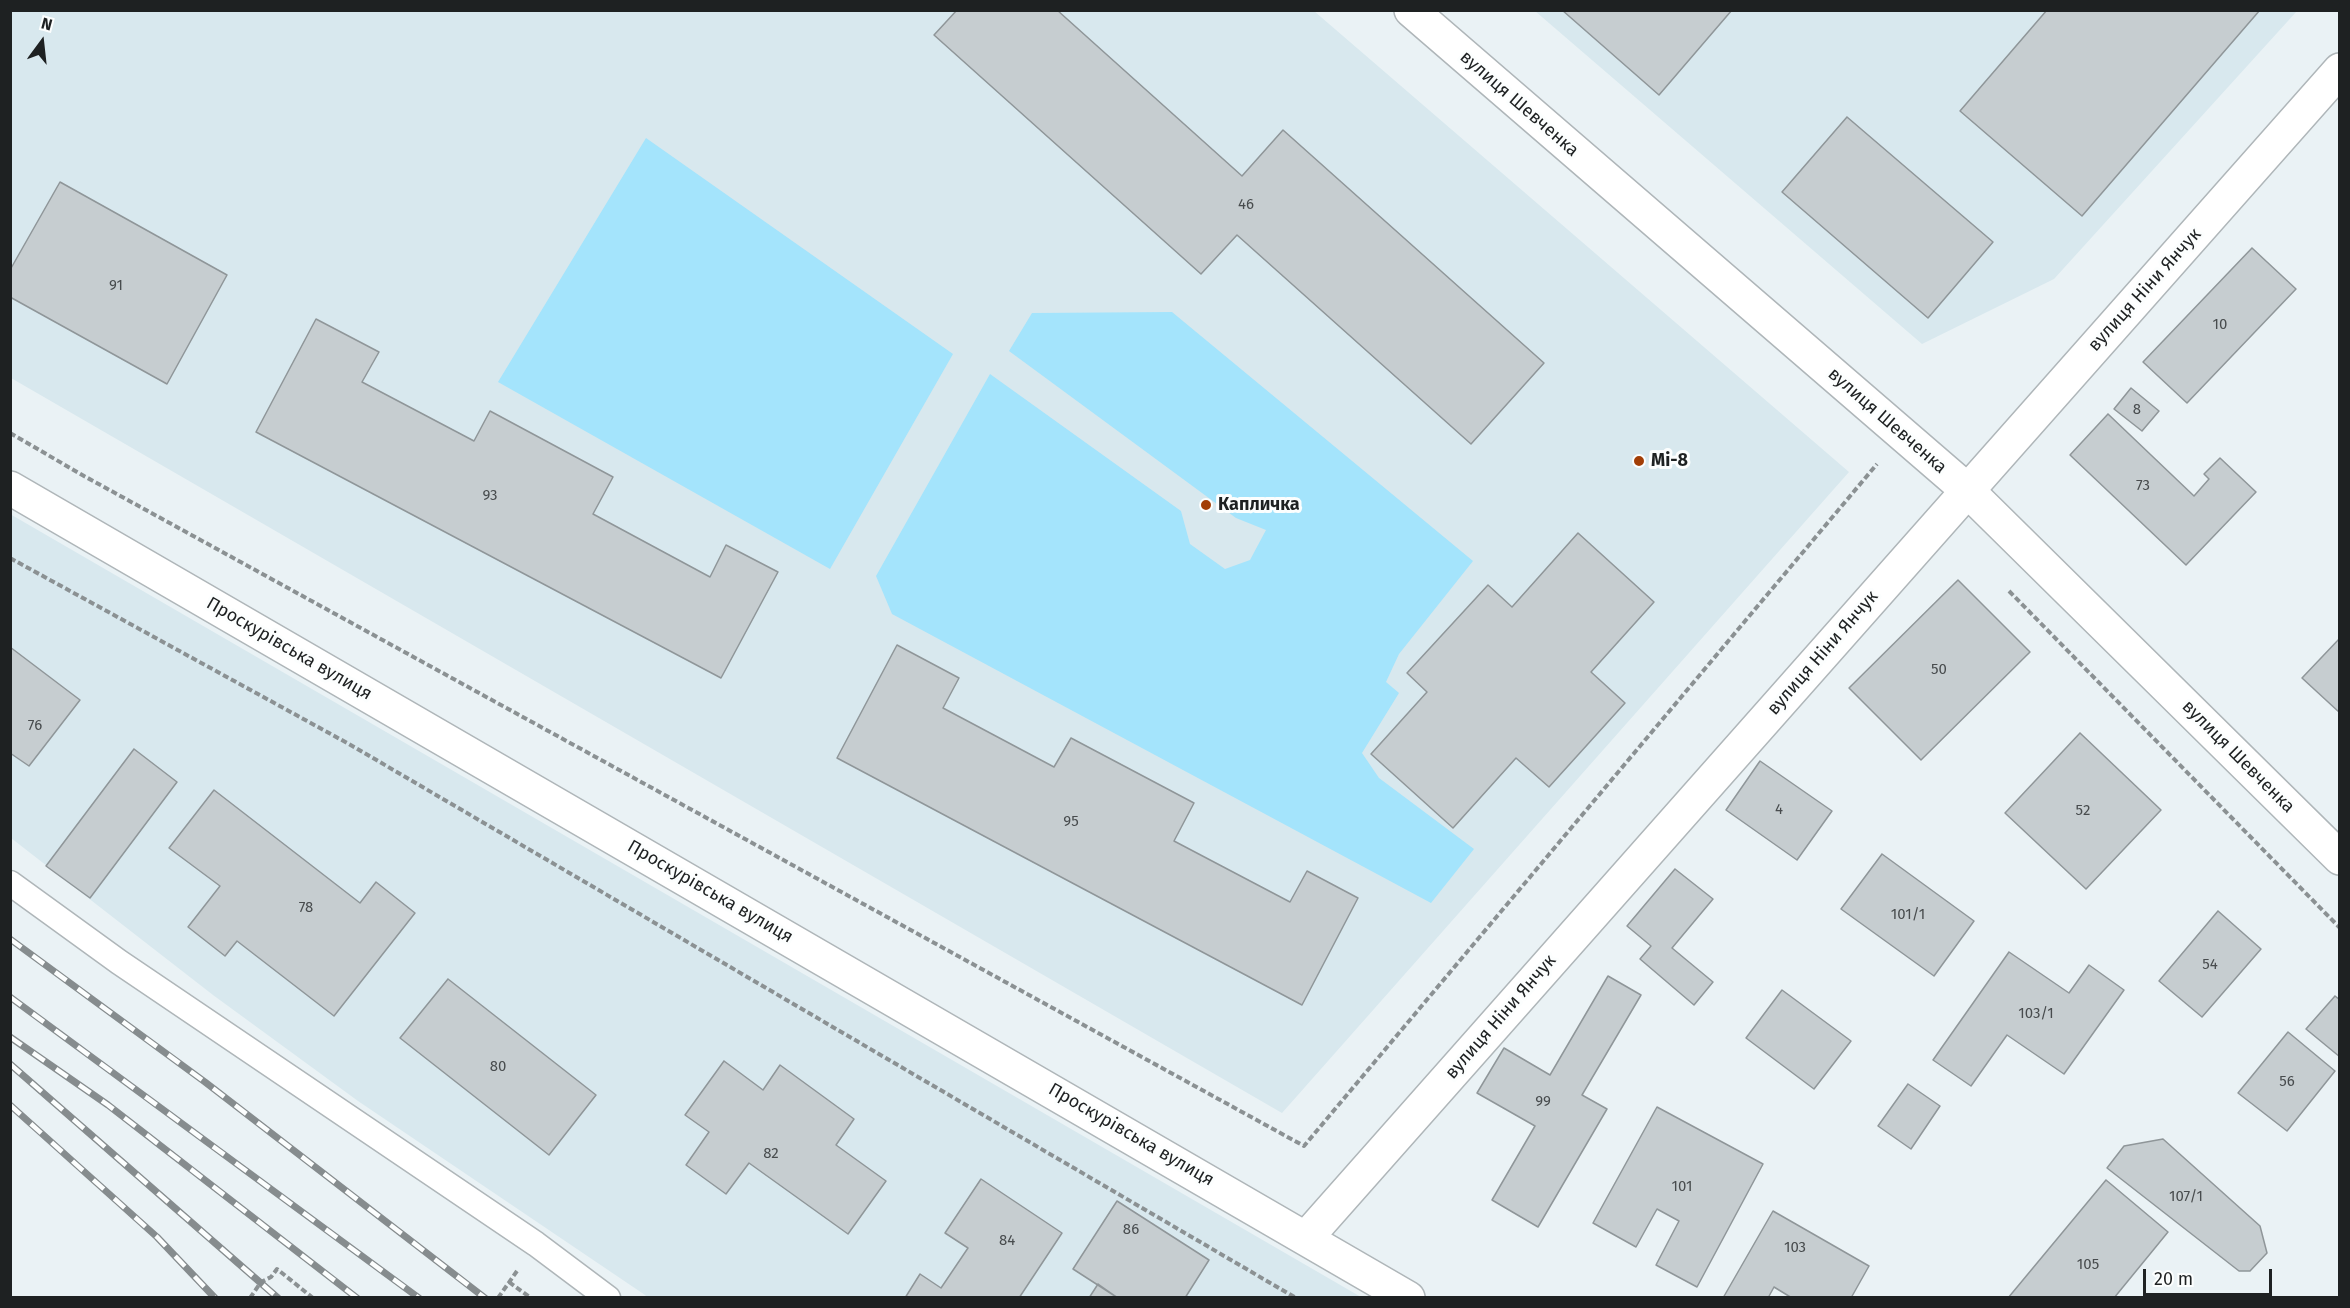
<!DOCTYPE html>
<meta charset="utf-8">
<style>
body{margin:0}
#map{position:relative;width:2350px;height:1308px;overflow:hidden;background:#eaf2f5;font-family:"Fira Sans",sans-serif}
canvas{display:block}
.frame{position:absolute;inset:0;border:12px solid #1e2122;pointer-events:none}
.north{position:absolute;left:12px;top:12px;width:60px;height:60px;-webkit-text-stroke:4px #fcfefe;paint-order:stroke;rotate:15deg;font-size:16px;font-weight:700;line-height:24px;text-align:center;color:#1e2122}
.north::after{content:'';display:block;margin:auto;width:21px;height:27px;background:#1e2122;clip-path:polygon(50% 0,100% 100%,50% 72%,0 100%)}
.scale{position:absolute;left:2143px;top:1269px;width:129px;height:27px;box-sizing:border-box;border:3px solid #1e2122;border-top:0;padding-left:8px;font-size:18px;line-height:21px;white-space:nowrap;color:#1e2122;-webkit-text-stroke:4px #fcfefe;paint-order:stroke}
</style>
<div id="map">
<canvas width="2350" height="1308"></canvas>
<div class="frame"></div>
<div class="north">N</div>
<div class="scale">20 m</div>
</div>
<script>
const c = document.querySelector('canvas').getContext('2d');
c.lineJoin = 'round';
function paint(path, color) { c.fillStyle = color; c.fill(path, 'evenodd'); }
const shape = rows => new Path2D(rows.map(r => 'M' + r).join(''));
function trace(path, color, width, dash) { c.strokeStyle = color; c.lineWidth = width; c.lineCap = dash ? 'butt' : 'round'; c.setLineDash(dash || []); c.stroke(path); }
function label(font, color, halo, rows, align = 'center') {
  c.font = font + ' "Fira Sans",sans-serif'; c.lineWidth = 6; c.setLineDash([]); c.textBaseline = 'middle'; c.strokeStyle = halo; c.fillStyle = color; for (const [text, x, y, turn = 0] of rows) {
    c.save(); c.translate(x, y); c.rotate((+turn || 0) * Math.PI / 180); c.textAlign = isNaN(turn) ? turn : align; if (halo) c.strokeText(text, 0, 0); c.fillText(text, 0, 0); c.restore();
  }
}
paint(shape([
 [11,11,1314,11,1849,472,1282,1113,11,378],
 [1535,11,2297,11,2054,279,1922,344],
 [10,514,1361,1297,648,1298,645,1295,358,1101,213,995,11,838]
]), '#d8e8ee');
paint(shape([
 [646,138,953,354,830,569,498,382],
 [1172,312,1473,561,1399,654,1386,682,1399,693,1362,753,1379,778,1474,849,1431,903,892,614,876,576,990,374,1181,511,1190,544,1225,569,1250,560,1266,530,1236,518,1009,351,1032,313]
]), '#a4e4fc');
const building = shape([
 [957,10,1057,10,1242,176,1283,130,1544,363,1471,444,1237,235,1201,274,934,35,957,10],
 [1562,10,1732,10,1659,95,1562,10],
 [2047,10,2260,10,2082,216,1960,111,2047,10],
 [1847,117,1993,242,1928,318,1782,192,1847,117],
 [60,182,227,275,167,384,10,297,10,270,60,182],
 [2252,248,2296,289,2187,403,2143,362,2252,248],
 [316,319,379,352,362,382,474,441,490,411,613,477,593,514,710,577,726,545,778,572,721,678,256,432,316,319],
 [2131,388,2159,411,2142,431,2114,409,2131,388],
 [2108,414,2194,496,2209,479,2204,474,2220,458,2256,492,2186,565,2070,455,2108,414],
 [1578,533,1654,602,1591,672,1625,703,1549,787,1516,758,1453,828,1371,754,1427,692,1407,673,1488,585,1512,607,1578,533],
 [1958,580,2030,652,1921,760,1849,688,1958,580],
 [2340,638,2340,713,2302,678,2340,638],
 [897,645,959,678,943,708,1054,767,1071,738,1194,803,1174,841,1290,902,1307,871,1358,898,1302,1005,837,758,897,645],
 [10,647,80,700,29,766,10,753,10,647],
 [2080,733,2161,810,2086,889,2005,813,2080,733],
 [134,749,177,782,90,898,46,866,134,749],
 [1760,761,1832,811,1797,860,1726,810,1760,761],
 [214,790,360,903,376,882,415,913,334,1016,237,941,225,956,188,927,220,886,169,848,214,790],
 [1882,854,1974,921,1934,976,1841,909,1882,854],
 [1675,869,1713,899,1672,948,1713,982,1694,1005,1640,959,1651,946,1627,926,1675,869],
 [2218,911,2261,949,2202,1017,2159,981,2218,911],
 [2009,952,2069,993,2089,965,2124,990,2064,1074,2007,1035,1971,1086,1933,1060,2009,952],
 [1608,976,1641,995,1582,1095,1607,1109,1538,1227,1492,1200,1535,1126,1477,1093,1504,1048,1550,1075,1608,976],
 [448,979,596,1095,549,1155,400,1038,448,979],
 [1782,990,1851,1041,1814,1089,1746,1038,1782,990],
 [2335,996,2340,1000,2340,1057,2306,1029,2335,996],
 [2288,1032,2335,1071,2287,1131,2238,1093,2288,1032],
 [724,1061,763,1090,780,1065,854,1119,836,1145,886,1181,848,1234,749,1163,726,1194,686,1165,709,1132,685,1115,724,1061],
 [1908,1084,1940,1106,1911,1149,1878,1126,1908,1084],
 [1657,1107,1763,1164,1697,1287,1656,1265,1679,1221,1657,1209,1636,1247,1593,1223,1657,1107],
 [2163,1139,2260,1226,2267,1253,2250,1271,2239,1271,2107,1168,2124,1146,2163,1139],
 [981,1179,1062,1233,1019,1298,905,1298,920,1274,941,1288,968,1248,945,1233,981,1179],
 [2106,1180,2168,1232,2114,1298,2008,1298,2106,1180],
 [1117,1201,1209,1260,1185,1298,1118,1298,1073,1269,1117,1201],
 [1773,1211,1869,1266,1851,1298,1792,1298,1774,1287,1768,1298,1723,1298,1773,1211],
 [1098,1284,1118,1298,1089,1298,1098,1284]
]);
paint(building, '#c6cdd0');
trace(building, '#8f9699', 1.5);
const service = shape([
 [10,883,119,962,536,1244,608,1298]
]);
const minor = shape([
 [10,488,1408,1298],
 [1307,1237,2340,70]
]);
const tertiary = shape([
 [1411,10,1967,490,2340,858]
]);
trace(service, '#afb6b9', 27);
trace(minor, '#afb6b9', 36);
trace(tertiary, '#afb6b9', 36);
trace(shape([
 [10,433,84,476,1304,1146,1877,464],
 [10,558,349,744,1296,1298],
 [2009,591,2340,928],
 [509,1282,531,1298],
 [250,1298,261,1282,271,1277,277,1269,313,1298],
 [498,1298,517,1271]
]), '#8b9193', 4, [6, 3]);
trace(service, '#fff', 24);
trace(minor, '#fff', 33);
trace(tertiary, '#fff', 33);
const rail = shape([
 [10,939,205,1082,485,1298],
 [10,997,419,1298],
 [10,1037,108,1105,357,1298],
 [10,1064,278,1298],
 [10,1105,157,1237,215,1298]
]);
trace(rail, '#868c8e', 7);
trace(rail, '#fcfefe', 4.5, [14]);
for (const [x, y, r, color] of [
 [1639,461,6,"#a23e06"],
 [1206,505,6,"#a23e06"]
]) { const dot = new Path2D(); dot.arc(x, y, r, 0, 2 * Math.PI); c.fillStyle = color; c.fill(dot); trace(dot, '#fcfefe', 2); }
label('15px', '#484c4e', null, [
 ["46",1246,205],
 ["91",116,286],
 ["10",2220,325],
 ["8",2137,410],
 ["73",2143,486],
 ["93",490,496],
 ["50",1939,670],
 ["76",35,726],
 ["4",1779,810],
 ["52",2083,811],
 ["95",1071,822],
 ["78",306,908],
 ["101/1",1908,915],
 ["54",2210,965],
 ["103/1",2036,1014],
 ["80",498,1067],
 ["56",2287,1082],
 ["99",1543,1102],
 ["82",771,1154],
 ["101",1682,1187],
 ["107/1",2186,1197],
 ["86",1131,1230],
 ["84",1007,1241],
 ["103",1795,1248],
 ["105",2088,1265]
]);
label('18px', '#1e2122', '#fcfefe', [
 ["вулиця Шевченка",1519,104,41],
 ["вулиця Ніни Янчук",2145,290,-48],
 ["вулиця Шевченка",1887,421,41],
 ["Проскурівська вулиця",289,649,30],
 ["вулиця Ніни Янчук",1823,653,-49],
 ["вулиця Шевченка",2238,757,45],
 ["Проскурівська вулиця",710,892,30],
 ["вулиця Ніни Янчук",1501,1017,-49],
 ["Проскурівська вулиця",1131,1135,30]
]);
label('bold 18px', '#1e2122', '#fcfefe', [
 ["Mi-8",1651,461],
 ["Капличка",1218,505]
], 'left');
</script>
